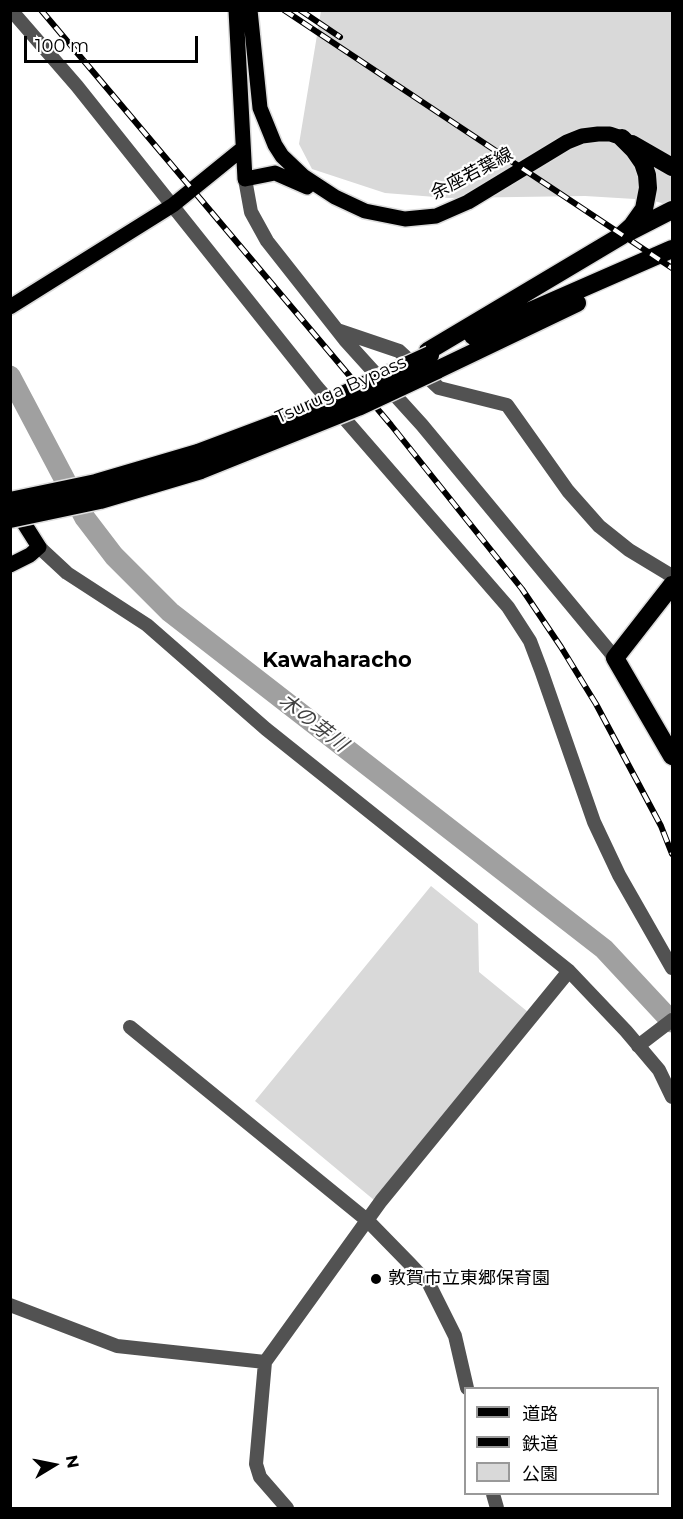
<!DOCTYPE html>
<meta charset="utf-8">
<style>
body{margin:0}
#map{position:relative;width:683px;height:1519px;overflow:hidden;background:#fff;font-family:Montserrat,"Noto Sans JP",sans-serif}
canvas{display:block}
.frame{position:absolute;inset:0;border:12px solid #000;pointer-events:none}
.legend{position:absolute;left:464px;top:1387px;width:195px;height:108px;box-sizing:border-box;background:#fff;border:2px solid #999;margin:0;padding:8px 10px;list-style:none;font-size:18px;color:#000}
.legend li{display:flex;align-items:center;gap:12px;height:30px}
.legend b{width:30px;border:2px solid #999}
.north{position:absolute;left:24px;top:1435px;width:60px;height:60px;-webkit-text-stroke:4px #fff;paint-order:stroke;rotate:80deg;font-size:16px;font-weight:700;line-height:24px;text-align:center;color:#000}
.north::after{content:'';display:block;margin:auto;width:21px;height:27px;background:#000;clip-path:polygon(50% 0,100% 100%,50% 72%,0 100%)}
.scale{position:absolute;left:24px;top:36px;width:174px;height:27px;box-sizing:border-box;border:3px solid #000;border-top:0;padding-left:8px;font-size:18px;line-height:21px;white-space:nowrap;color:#000;-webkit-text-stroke:4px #fff;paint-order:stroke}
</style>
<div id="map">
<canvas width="683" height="1519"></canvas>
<div class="frame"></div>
<ul class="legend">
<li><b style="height:8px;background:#000"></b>道路</li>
<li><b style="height:8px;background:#000"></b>鉄道</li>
<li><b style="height:16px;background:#d9d9d9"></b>公園</li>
</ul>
<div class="north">N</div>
<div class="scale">100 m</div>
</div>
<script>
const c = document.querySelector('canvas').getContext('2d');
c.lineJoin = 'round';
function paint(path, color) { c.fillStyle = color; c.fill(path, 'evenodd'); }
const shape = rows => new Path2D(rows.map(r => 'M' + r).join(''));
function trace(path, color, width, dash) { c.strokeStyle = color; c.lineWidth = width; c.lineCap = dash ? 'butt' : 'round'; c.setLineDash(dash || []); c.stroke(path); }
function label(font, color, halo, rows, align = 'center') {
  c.font = font + ' Montserrat,"Noto Sans JP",sans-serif'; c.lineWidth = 4.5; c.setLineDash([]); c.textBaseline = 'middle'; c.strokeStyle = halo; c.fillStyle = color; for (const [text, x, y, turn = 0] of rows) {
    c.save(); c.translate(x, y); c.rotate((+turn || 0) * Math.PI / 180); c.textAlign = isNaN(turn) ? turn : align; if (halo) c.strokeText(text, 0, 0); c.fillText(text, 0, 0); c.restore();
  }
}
paint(shape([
 [321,11,672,11,672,206,651,200,585,196,448,198,385,193,312,169,299,144],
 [431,886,478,924,479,972,528,1012,374,1200,255,1101]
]), '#d9d9d9');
trace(shape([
 [10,376,85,518,114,556,170,612,604,949,672,1022]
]), '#a0a0a0', 21);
const major = shape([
 [236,10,245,179,275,173,307,187],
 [250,10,260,108,275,145,282,156,303,176,335,197,365,211,405,219,436,216,468,202,567,142,582,136,598,134,610,134,622,138],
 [10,307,173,205,242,149],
 [10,565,30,555,39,547,15,509]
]);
const highway = shape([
 [632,144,672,167],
 [631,231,672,210],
 [473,336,672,249],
 [428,351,621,236,632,226,644,209,648,188,647,175,643,163,634,150,622,138],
 [437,370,577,303],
 [672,585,615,658,672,756]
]);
trace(major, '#dbdbdb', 18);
trace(highway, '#dbdbdb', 21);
trace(shape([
 [11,10,77,86,317,387,508,607,530,641,541,670,594,822,619,875,672,968],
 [245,179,251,212,267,241,345,340,422,425,615,658],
 [337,330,399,351,439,388,507,405,568,491,599,526,629,550,672,576],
 [39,547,67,573,147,625,266,729,569,971,626,1031,659,1070,672,1097],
 [130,1027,368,1221,410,1264,429,1284,455,1336,467,1388],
 [638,1046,672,1020],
 [10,1305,117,1346,265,1362],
 [493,1494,497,1508],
 [287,1508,260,1477,256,1464,265,1362,381,1201,569,971]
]), '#525252', 14);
trace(major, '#000', 15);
trace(highway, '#000', 18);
const rail = shape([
 [41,10,391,425,522,589,561,647,596,704,661,826,672,854],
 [284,10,672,268],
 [300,10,340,37]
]);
trace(rail, '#000', 6);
trace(rail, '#fff', 4, [11]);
const highwayBridge = shape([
 [10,501,96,483,198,453,299,415,430,355],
 [10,519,100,500,201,470,358,407,437,370]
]);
trace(highwayBridge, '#dbdbdb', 21, []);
trace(highwayBridge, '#000', 18);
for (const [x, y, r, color] of [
 [376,1279,6,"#000"]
]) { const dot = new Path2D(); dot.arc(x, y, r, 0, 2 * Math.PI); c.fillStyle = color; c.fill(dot); trace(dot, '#fff', 2); }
label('18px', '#000', '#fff', [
 ["余座若葉線",472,174,-28],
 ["Tsuruga Bypass",341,390,-24]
]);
label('18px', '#000', '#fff', [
 ["敦賀市立東郷保育園",388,1279]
], 'left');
label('italic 20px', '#414141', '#fff', [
 ["木の芽川",313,723,38]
]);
label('bold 21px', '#000', '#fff', [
 ["Kawaharacho",337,661]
]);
</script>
